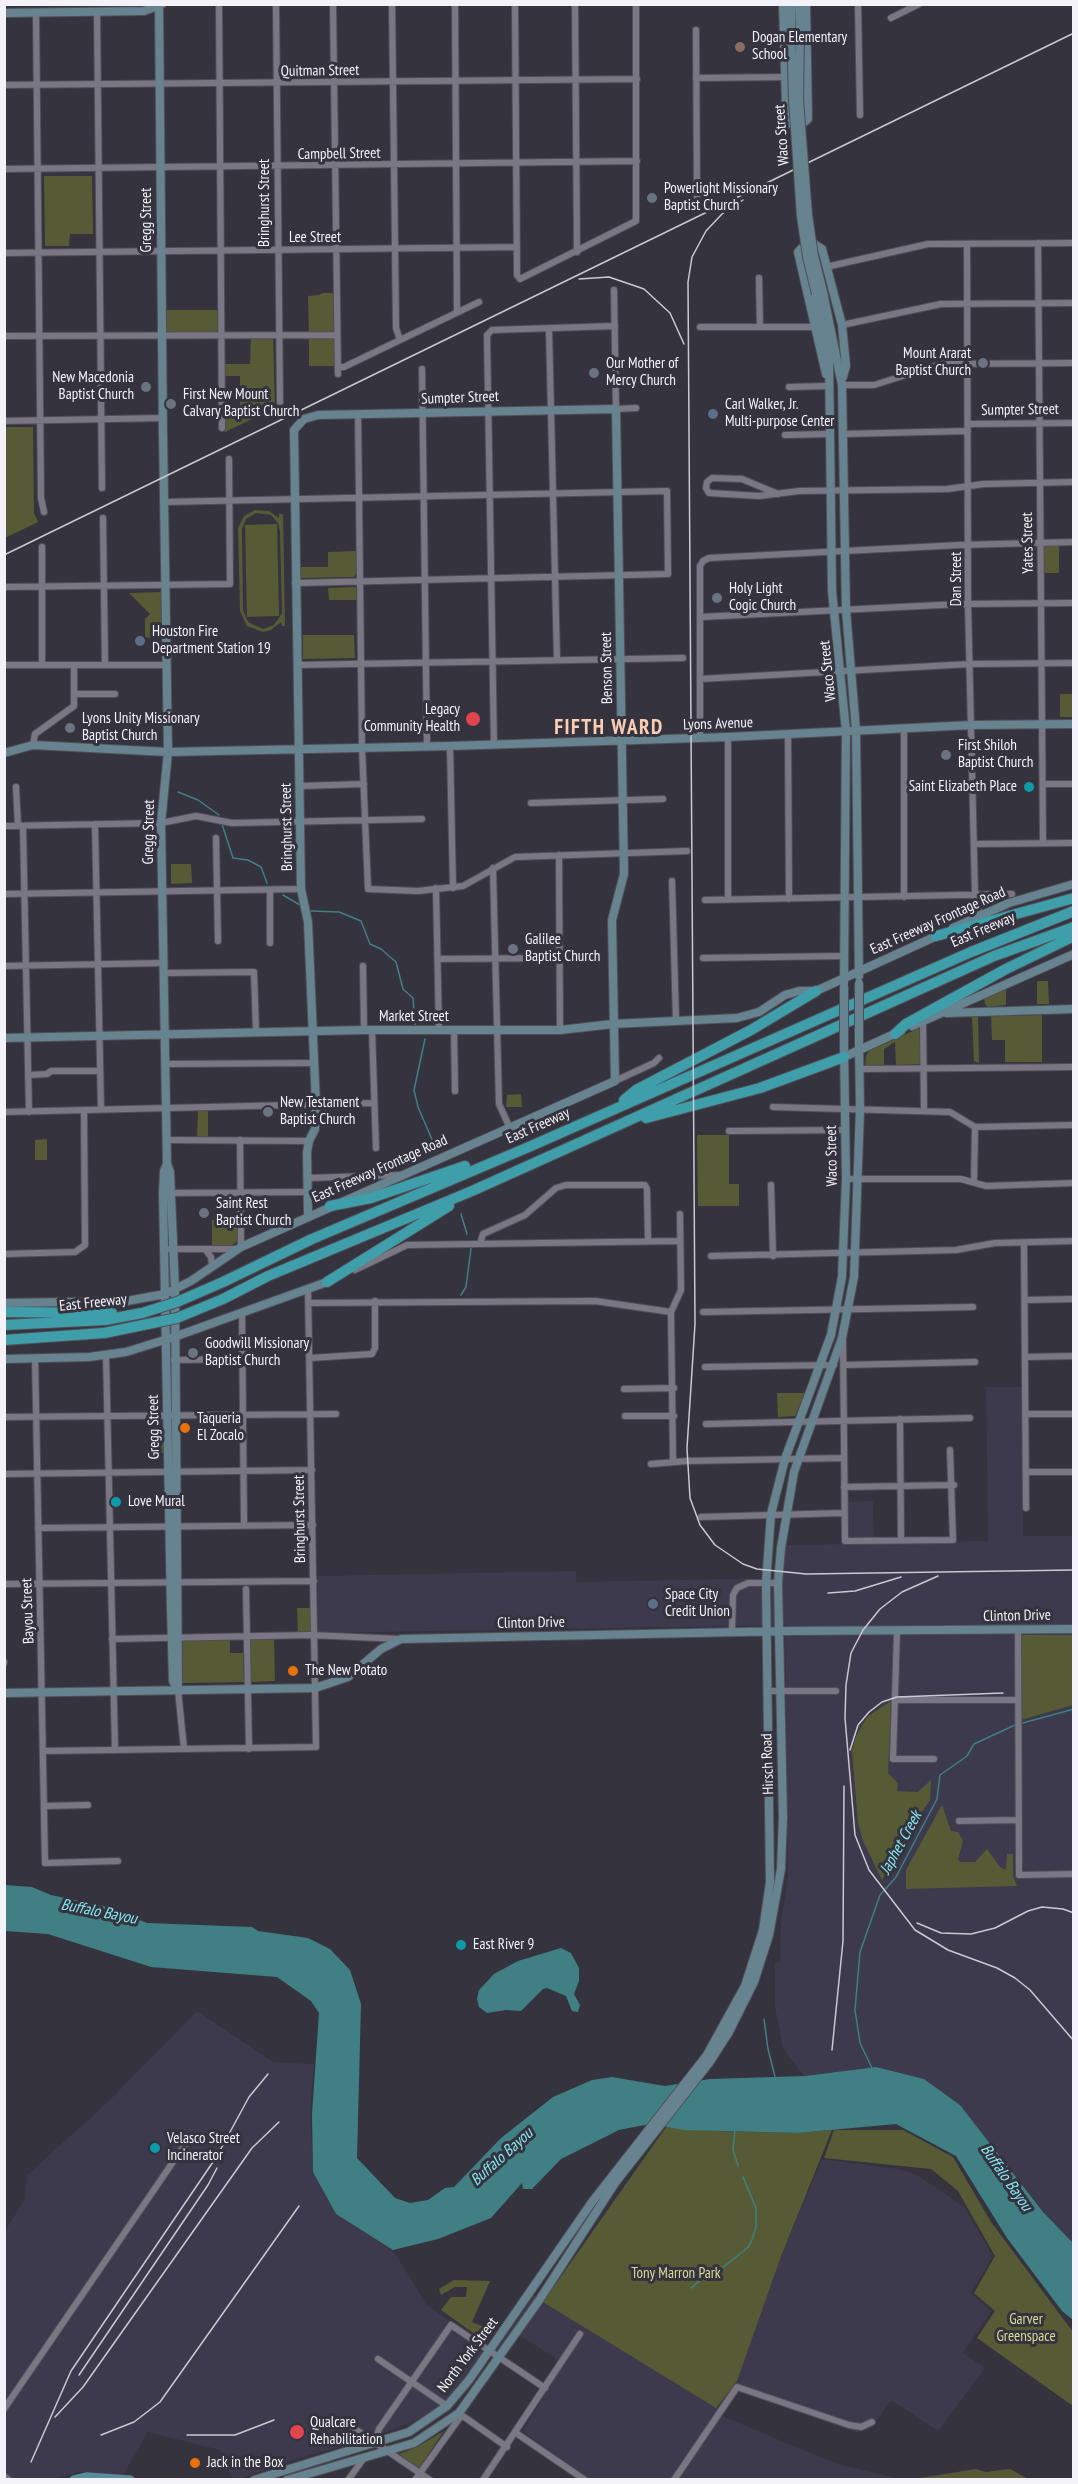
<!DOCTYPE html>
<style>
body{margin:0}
#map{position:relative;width:1078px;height:2484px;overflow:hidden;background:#35333e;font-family:"PT Sans Narrow",sans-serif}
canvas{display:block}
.frame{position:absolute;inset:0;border:6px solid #f3f2f9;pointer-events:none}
</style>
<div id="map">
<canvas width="1078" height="2484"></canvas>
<div class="frame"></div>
</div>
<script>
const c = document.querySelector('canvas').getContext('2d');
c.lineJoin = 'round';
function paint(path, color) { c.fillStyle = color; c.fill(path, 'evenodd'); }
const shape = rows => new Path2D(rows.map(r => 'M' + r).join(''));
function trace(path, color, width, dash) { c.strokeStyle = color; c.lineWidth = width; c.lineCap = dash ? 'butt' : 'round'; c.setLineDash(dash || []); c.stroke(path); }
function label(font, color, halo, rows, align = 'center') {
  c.font = font + ' "PT Sans Narrow",sans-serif'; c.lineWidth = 6; c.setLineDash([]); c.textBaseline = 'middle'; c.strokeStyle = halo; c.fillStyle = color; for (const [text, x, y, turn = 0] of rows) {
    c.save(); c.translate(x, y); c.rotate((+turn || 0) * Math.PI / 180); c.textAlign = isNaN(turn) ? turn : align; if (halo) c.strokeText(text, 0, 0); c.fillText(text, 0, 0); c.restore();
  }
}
paint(shape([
 [986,1387,1023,1387,1023,1536,1073,1536,1073,2244,1043,2212,960,2105,924,2079,876,2067,804,2076,783,2048,775,2007,775,1963,780,1962,781,1923,788,1875,785,1625,318,1633,318,1576,576,1571,576,1582,783,1578,784,1545,847,1544,847,1502,873,1501,874,1543,988,1541],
 [197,2011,273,2062,314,2064,310,2113,313,2172,336,2214,393,2250,426,2304,487,2348,527,2291,543,2302,780,2259,822,2159,899,2169,919,2176,964,2207,993,2256,971,2293,991,2311,963,2353,985,2368,938,2431,891,2400,872,2427,858,2433,740,2391,722,2416,837,2464,901,2479,590,2479,522,2431,564,2364,518,2334,499,2363,485,2353,452,2397,438,2411,374,2437,297,2459,239,2479,233,2479,220,2450,148,2432,123,2475,79,2472,51,2479,5,2480,5,2231,25,2199,27,2175,109,2101]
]), '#3c3a4c');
paint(shape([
 [44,176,92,176,93,234,70,234,69,246,45,246],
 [323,293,334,293,335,330,331,333,309,333,308,296,319,295],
 [164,310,217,310,219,330,216,333,167,332,164,329],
 [251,337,273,337,275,408,225,432,224,411,240,412,240,376,224,376,224,364,250,364],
 [309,337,335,339,336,366,309,366],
 [5,427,33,427,34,513,38,522,5,538],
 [255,510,269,511,279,518,279,514,283,514,285,626,282,626,281,622,271,630,263,632,247,626,240,611,238,528,244,516],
 [256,513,271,515,278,523,280,531,282,613,274,625,263,629,248,622,243,610,242,529,246,519],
 [277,524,279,616,247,617,245,525],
 [1059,544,1059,573,1043,573,1043,545],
 [356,551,357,572,354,577,300,578,298,567,328,567,328,552],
 [356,587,357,600,329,600,328,588],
 [162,592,163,631,158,637,145,638,145,619,150,614,129,593],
 [303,635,354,635,355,658,303,659],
 [1060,694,1073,694,1073,717,1060,717],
 [191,864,192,883,171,884,171,864],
 [1037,981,1048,981,1049,1004,1037,1004],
 [1006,989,1006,1005,988,1007,985,1004,984,999],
 [1042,1015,1042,1062,1005,1062,1005,1040,992,1040,991,1016],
 [978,1016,979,1063,974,1061,972,1017],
 [919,1028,921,1064,896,1065,895,1042,884,1049,884,1065,865,1066,866,1056,869,1051],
 [521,1094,522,1107,506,1107,507,1095],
 [198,1111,208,1111,208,1137,197,1137],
 [697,1135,729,1135,729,1184,739,1184,739,1206,698,1206],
 [47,1139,47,1160,35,1160,35,1140],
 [212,1220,237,1220,237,1242,229,1247,212,1246],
 [777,1393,805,1393,795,1416,778,1417],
 [151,1433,163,1433,163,1453,151,1453],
 [297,1608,311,1608,310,1633,298,1634],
 [1020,1635,1073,1635,1073,1705,1021,1720],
 [274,1638,275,1681,250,1682,250,1639],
 [230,1639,230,1653,243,1653,244,1682,183,1683,182,1640],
 [891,1701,888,1773,898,1783,897,1791,918,1792,931,1780,930,1800,913,1825,882,1880,863,1841,858,1823,852,1750,856,1736,867,1717],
 [942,1805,951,1831,958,1832,963,1841,958,1859,960,1862,975,1862,987,1849,1000,1867,1006,1870,1007,1854,1013,1854,1013,1876,1017,1886,906,1889,906,1870],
 [666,2127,716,2131,798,2133,832,2130,780,2259,737,2381,716,2408,543,2302],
 [834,2130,903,2130,953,2157,991,2222,1073,2332,1073,2406,977,2338,995,2311,974,2293,995,2256,958,2191,931,2169,824,2158],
 [454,2280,490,2281,472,2322,486,2328,479,2337,441,2310,451,2297,466,2297,467,2287,455,2287,441,2295,439,2289],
 [444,2431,419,2468,399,2454,417,2447],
 [976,2469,986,2472,1010,2469,1028,2479,914,2479]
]), '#565b36');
paint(shape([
 [5,1885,32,1887,51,1895,107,1907,147,1923,252,1927,258,1931,308,1938,330,1949,350,1970,361,2004,357,2158,395,2198,410,2203,428,2200,445,2188,454,2187,501,2138,553,2097,592,2080,612,2077,665,2086,710,2079,805,2076,876,2067,924,2079,960,2105,1043,2212,1073,2243,1073,2320,1062,2311,1007,2238,956,2156,896,2124,798,2133,684,2130,650,2124,619,2130,561,2159,532,2189,523,2189,522,2183,491,2218,438,2239,393,2250,336,2214,313,2172,312,2114,319,2013,311,2001,277,1977,151,1967,48,1934,5,1931],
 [561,1948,571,1953,579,1968,579,1981,574,1994,580,2005,578,2012,572,2011,566,1996,547,1988,543,1989,521,2011,506,2010,487,2013,479,2007,477,1999,479,1990,494,1974,518,1961]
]), '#407f84');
trace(shape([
 [178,792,198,800,219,815],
 [222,824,233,858,248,860,261,867,267,883],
 [283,895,300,905],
 [311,911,339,912,361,921,370,944,381,949,396,962,403,989,413,998,415,1025],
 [425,1039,414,1090,418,1107,437,1151],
 [461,1214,467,1234],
 [461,1295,466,1287,471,1248],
 [1019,1724,1074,1709],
 [764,2019,768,2049,775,2077],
 [872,2068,860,2043,855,2010,860,1952,880,1895,896,1877,937,1799,940,1775,967,1756,974,1744,1015,1725],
 [735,2129,733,2150,738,2166],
 [691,2288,704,2277,725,2266,748,2247,752,2240,756,2227,756,2208,743,2177]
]), '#407f84', 1.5);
const street = shape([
 [219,4,222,428],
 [276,4,280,402],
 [333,4,338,374],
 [392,4,396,328,400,340],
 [455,4,457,312],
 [515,4,517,275,520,279,636,221,636,4],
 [575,4,577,252],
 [858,4,860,115],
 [97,11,102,488],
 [36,12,41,498,44,512],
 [891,18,919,4],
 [696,30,697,197],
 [696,78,788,77],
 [4,85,637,79],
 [4,169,637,161],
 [1038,243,1043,843],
 [967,244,968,604,975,895,980,914],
 [4,253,517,247],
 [826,267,928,244,1074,243],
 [759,278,760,327],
 [614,290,616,409,636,408],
 [842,325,941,304,1074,303],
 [700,327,817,327],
 [549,329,557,659],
 [4,336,337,335],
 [338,367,344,367,479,302],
 [422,369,427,746],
 [842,385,874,385,941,364,1074,363],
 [789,387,829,386],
 [358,414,362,747,368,889,418,891,463,886,515,857,687,851],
 [4,421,163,418],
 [968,424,1074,423],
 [843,434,968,431],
 [785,435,829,434],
 [778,494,742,479,712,478,707,482,706,488,709,493,759,496,799,491,947,489,984,484,1074,482],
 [165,502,667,491,668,574,295,583],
 [103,518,105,665],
 [42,547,42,665],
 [4,587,230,584,229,459],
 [701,617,960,604,1074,603],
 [4,665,167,665],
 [297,665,683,658],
 [700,679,970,664,1074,663],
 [75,694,115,694],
 [904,728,904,897],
 [788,734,789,899],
 [700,738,700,566,703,561,709,558,960,545,1074,542],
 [33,745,35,734,74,706,74,665],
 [494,745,487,335,492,330,615,326],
 [450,746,453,888],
 [1043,784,1074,784],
 [300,786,364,784],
 [16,787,18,826],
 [531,803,663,799],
 [95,824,101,1109],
 [4,826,161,823,196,816,232,823,422,819],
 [23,826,29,1112],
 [216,838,218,941],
 [974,844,1074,843],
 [559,855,560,1030],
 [493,868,499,1104,509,1126],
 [672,881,676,1021],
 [436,888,439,1031],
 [270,890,270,943],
 [4,894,301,889],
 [705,900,1012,894],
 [728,900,728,737],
 [703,958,844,956],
 [438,959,560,958],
 [4,966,164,963],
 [363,966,364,1030],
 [164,973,254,972,256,1031],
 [923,1021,924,1110],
 [372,1030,376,1148],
 [454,1030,455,1091],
 [165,1064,315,1063],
 [860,1069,1074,1067],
 [29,1075,47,1074,51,1071,100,1071],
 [615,1081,654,1063,659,1058],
 [773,1107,950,1112,975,1127,1074,1125],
 [4,1112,374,1103],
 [729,1131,845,1130],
 [166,1140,309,1141],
 [240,1140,241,1247],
 [308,1178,399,1175],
 [846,1179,961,1179,986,1186,1074,1183],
 [974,1182,975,1127],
 [771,1185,773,1256],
 [169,1193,308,1192],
 [1024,1243,1026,1508],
 [480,1244,483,1234,525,1215,556,1188,566,1185,645,1185,647,1189,648,1241],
 [163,1249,236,1249],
 [205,1249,211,1257,212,1265],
 [4,1254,75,1252,85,1245,84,1110],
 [711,1256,956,1250,995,1243,1074,1241],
 [355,1270,407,1245,680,1241],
 [1025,1300,1074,1299],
 [309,1303,595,1301,671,1312],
 [703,1312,973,1307],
 [242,1313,244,1525],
 [843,1340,845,1541,953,1540,950,1450],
 [106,1355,115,1750],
 [1025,1357,1074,1356],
 [35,1358,45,1863,118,1861],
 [310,1358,372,1354,375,1348,375,1301],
 [174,1360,243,1359],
 [844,1365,975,1362],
 [705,1367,834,1365],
 [624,1389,674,1388],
 [1025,1414,1074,1414],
 [625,1416,674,1416],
 [4,1417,336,1414],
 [900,1419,901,1540],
 [706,1424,970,1418],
 [673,1461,671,1312,681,1290,680,1214],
 [651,1464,687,1461,844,1458],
 [1026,1472,1074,1472],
 [4,1474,312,1470],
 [844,1487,954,1485],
 [701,1517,844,1513],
 [38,1528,313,1525],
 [4,1584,314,1581],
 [246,1589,249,1749],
 [1018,1630,1019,1875,1074,1874],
 [897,1631,893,1759,934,1759],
 [732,1632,733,1595,737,1588,748,1583,778,1583],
 [112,1639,310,1635,401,1639],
 [4,1662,4,1663],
 [178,1690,184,1749],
 [767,1691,836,1691],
 [897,1700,1017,1700],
 [43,1751,316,1747,308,1290],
 [44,1806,88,1805],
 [959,1821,1018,1820],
 [378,2359,447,2406],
 [4,2409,186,2143],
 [460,2414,507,2447],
 [342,2420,430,2480],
 [516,2433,585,2480],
 [375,2442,379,2429,451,2325,545,2388],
 [4,2476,9,2480],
 [348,2480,364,2458],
 [415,2480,461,2416],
 [483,2480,580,2334],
 [674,2480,737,2387,849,2425,861,2427,872,2422]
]);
const secondary = shape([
 [783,4,786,105,787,118,791,124,803,123,808,119,806,4],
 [791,4,791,33],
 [799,4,800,33],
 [159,6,163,438],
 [4,13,144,11,162,4],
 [823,292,842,385,846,610,856,730,859,976],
 [816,294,829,357,832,591,846,731,844,982],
 [826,374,798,252,803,247,814,244,822,249,842,325,846,366,843,377],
 [163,434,168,752,161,823,167,1164,170,1172,175,1289,178,1690],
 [4,753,33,745,168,752,450,746,728,737,972,725,1074,724],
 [953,928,1009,903,1074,884],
 [947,1013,1074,1009],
 [912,1026,1074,954],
 [4,1038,364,1030,560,1030,613,1024,737,1018,759,1012,785,995,799,991,816,991,941,934],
 [844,1057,901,1031],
 [167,1164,164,1171,163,1194,171,1609,173,1681,178,1690],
 [4,1303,127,1301,165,1294,191,1281,241,1247,615,1081,612,920,624,874,616,409,318,415,304,419,294,430,301,889,308,922,316,1105,315,1129,309,1141,307,1152,308,1216],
 [4,1359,89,1357,126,1352,174,1337,327,1282],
 [4,1693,315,1688,348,1677,381,1649,401,1639,789,1631,1074,1629],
 [254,2480,409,2432,447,2406,469,2380,592,2202,707,2055,745,1986,763,1930,770,1882,766,1583,771,1514,785,1459,831,1335,842,1277,846,1179,844,1047],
 [287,2480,414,2443,459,2413,540,2299,615,2183,709,2063,729,2032,754,1982,769,1935,781,1869,783,1817,778,1583,781,1548,794,1472,842,1338,854,1277,860,1109,859,1042]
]);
const primary = shape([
 [74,2480,87,2477,130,2480]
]);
const highway = shape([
 [936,936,1074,898],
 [895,1034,906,1024,1006,969,1074,936],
 [624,1100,636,1090,751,1030,816,991],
 [646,1118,760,1088,844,1057],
 [330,1206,371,1198,465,1166],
 [223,1282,312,1239,531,1146,971,952,1074,911],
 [327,1282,449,1206],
 [223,1299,268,1276,472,1191,994,956,1074,927],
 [4,1312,112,1313],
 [4,1325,105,1320,142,1313],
 [4,1340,104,1333]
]);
trace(street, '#504f58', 8);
trace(secondary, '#504f58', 10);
trace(primary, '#504f58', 10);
trace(highway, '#504f58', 12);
trace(street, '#797784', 6);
trace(secondary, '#678390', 8);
trace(primary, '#568f9b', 9);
trace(highway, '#3e9fab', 10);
trace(shape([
 [743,200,722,214,706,231,692,257,688,282,695,1324,687,1448,690,1498,700,1525,715,1545,743,1564,757,1569,806,1574,1074,1570],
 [579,279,609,277,644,289,670,313,684,344],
 [4,555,1074,33],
 [938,1576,902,1592,880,1609,863,1630,851,1653,846,1685,845,1718,855,1835,869,1870,915,1930,948,1950,997,1968,1015,1978,1030,1990,1074,2041],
 [828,1593,855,1591,901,1577],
 [850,1750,858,1725,869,1712,882,1702,897,1697,1003,1693],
 [917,1923,941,1933,971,1934,995,1928,1028,1911,1042,1907,1063,1909,1074,1913],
 [832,2050,843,1941,844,1786],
 [79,2375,208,2185,217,2168],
 [55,2417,83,2387,252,2148,279,2122],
 [101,2435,134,2422,160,2402,299,2206],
 [187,2435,235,2435,274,2420],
 [31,2462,71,2371,217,2156,249,2097,268,2074]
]), '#cac9d1', 1.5);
const secondaryBridge = shape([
 [791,33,793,100,801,216,807,257,816,294],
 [800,33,799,100,808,215,814,256,823,292],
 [859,983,859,1042],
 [844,986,844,1047]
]);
const highwayBridge = shape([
 [142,1313,177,1302,223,1282],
 [104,1333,177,1318,223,1299]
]);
trace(secondaryBridge, '#504f58', 10, []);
trace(highwayBridge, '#504f58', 12, []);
trace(secondaryBridge, '#678390', 8);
trace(highwayBridge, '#3e9fab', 10);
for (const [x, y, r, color] of [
 [740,47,6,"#8d6e63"],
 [652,198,6,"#6b7280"],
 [983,363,6,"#6b7280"],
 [594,373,6,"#6b7280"],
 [146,387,6,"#6b7280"],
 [171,404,6,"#6b7280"],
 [713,414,6,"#5c6f8a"],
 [717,598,6,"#6b7280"],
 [140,641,6,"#5c6f8a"],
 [473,719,8,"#e0444e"],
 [70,728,6,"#6b7280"],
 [946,755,6,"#6b7280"],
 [1029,787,6,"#0f9aa8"],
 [513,949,6,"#6b7280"],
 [268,1112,6,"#6b7280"],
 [204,1213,6,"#6b7280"],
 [193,1353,6,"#6b7280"],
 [185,1428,6,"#e8710a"],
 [116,1502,6,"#0f9aa8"],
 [653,1604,6,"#5c6f8a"],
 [293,1671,6,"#e8710a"],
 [461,1945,6,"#0f9aa8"],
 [155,2148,6,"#0f9aa8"],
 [297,2432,8,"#e0444e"],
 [195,2463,6,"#e8710a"]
]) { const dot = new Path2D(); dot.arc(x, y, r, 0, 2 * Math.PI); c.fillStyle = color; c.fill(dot); trace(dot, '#35333e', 2); }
label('15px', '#f3f2f9', '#35333e', [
 ["Dogan Elementary",752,38],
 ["School",752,55],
 ["Powerlight Missionary",664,189],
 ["Baptist Church",664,206],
 ["Mount Ararat",971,354,"right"],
 ["Baptist Church",971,371,"right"],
 ["Our Mother of",606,364],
 ["Mercy Church",606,381],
 ["New Macedonia",134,378,"right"],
 ["Baptist Church",134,395,"right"],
 ["First New Mount",183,395],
 ["Calvary Baptist Church",183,412],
 ["Carl Walker, Jr.",725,405],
 ["Multi-purpose Center",725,422],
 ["Holy Light",729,589],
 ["Cogic Church",729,606],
 ["Houston Fire",152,632],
 ["Department Station 19",152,649],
 ["Legacy",460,710,"right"],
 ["Community Health",460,727,"right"],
 ["Lyons Unity Missionary",82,719],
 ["Baptist Church",82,736],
 ["First Shiloh",958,746],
 ["Baptist Church",958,763],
 ["Saint Elizabeth Place",1017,787,"right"],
 ["Galilee",525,940],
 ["Baptist Church",525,957],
 ["New Testament",280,1103],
 ["Baptist Church",280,1120],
 ["Saint Rest",216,1204],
 ["Baptist Church",216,1221],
 ["Goodwill Missionary",205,1344],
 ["Baptist Church",205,1361],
 ["Taqueria",197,1419],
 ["El Zocalo",197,1436],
 ["Love Mural",128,1502],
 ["Space City",665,1595],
 ["Credit Union",665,1612],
 ["The New Potato",305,1671],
 ["East River 9",473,1945],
 ["Velasco Street",167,2139],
 ["Incinerator",167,2156],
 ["Qualcare",310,2423],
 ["Rehabilitation",310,2440],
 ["Jack in the Box",207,2463]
], 'left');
label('15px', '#f3f2f9', '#35333e', [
 ["Quitman Street",320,71,-1],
 ["Waco Street",782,135,-94],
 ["Campbell Street",339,154,-1],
 ["Bringhurst Street",265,203,-90],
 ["Gregg Street",147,220,-90],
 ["Lee Street",315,238],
 ["Sumpter Street",460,398,-2],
 ["Sumpter Street",1020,410,-1],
 ["Yates Street",1028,543,-91],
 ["Dan Street",957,579,-90],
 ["Benson Street",607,668,-91],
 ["Waco Street",828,671,-96],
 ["Lyons Avenue",718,724,-2],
 ["Bringhurst Street",287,827,-91],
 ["Gregg Street",149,832,-89],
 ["East Freeway Frontage Road",938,921,-24],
 ["East Freeway",983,930,-23],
 ["Market Street",414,1017],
 ["East Freeway",538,1126,-24],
 ["Waco Street",832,1156,-91],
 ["East Freeway Frontage Road",380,1169,-24],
 ["East Freeway",93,1303,-6],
 ["Gregg Street",154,1427,-91],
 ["Bringhurst Street",300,1519,-91],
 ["Bayou Street",28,1611,-92],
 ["Clinton Drive",1017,1616,-1],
 ["Clinton Drive",531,1623,-1],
 ["Hirsch Road",768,1764,-92],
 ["North York Street",468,2355,-53]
]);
label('15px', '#d4de95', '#35333e', [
 ["Tony Marron Park",676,2274],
 ["Garver",1026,2320],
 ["Greenspace",1026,2337]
]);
label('italic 16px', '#84e8f1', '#35333e', [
 ["Japhet Creek",901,1843,-61],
 ["Buffalo Bayou",99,1912,11],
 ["Buffalo Bayou",502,2157,-42],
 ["Buffalo Bayou",1006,2178,55]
]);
c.letterSpacing = '1.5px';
label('bold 21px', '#f9ceb4', '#35333e', [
 ["FIFTH WARD",609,728]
]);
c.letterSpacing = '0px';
</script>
